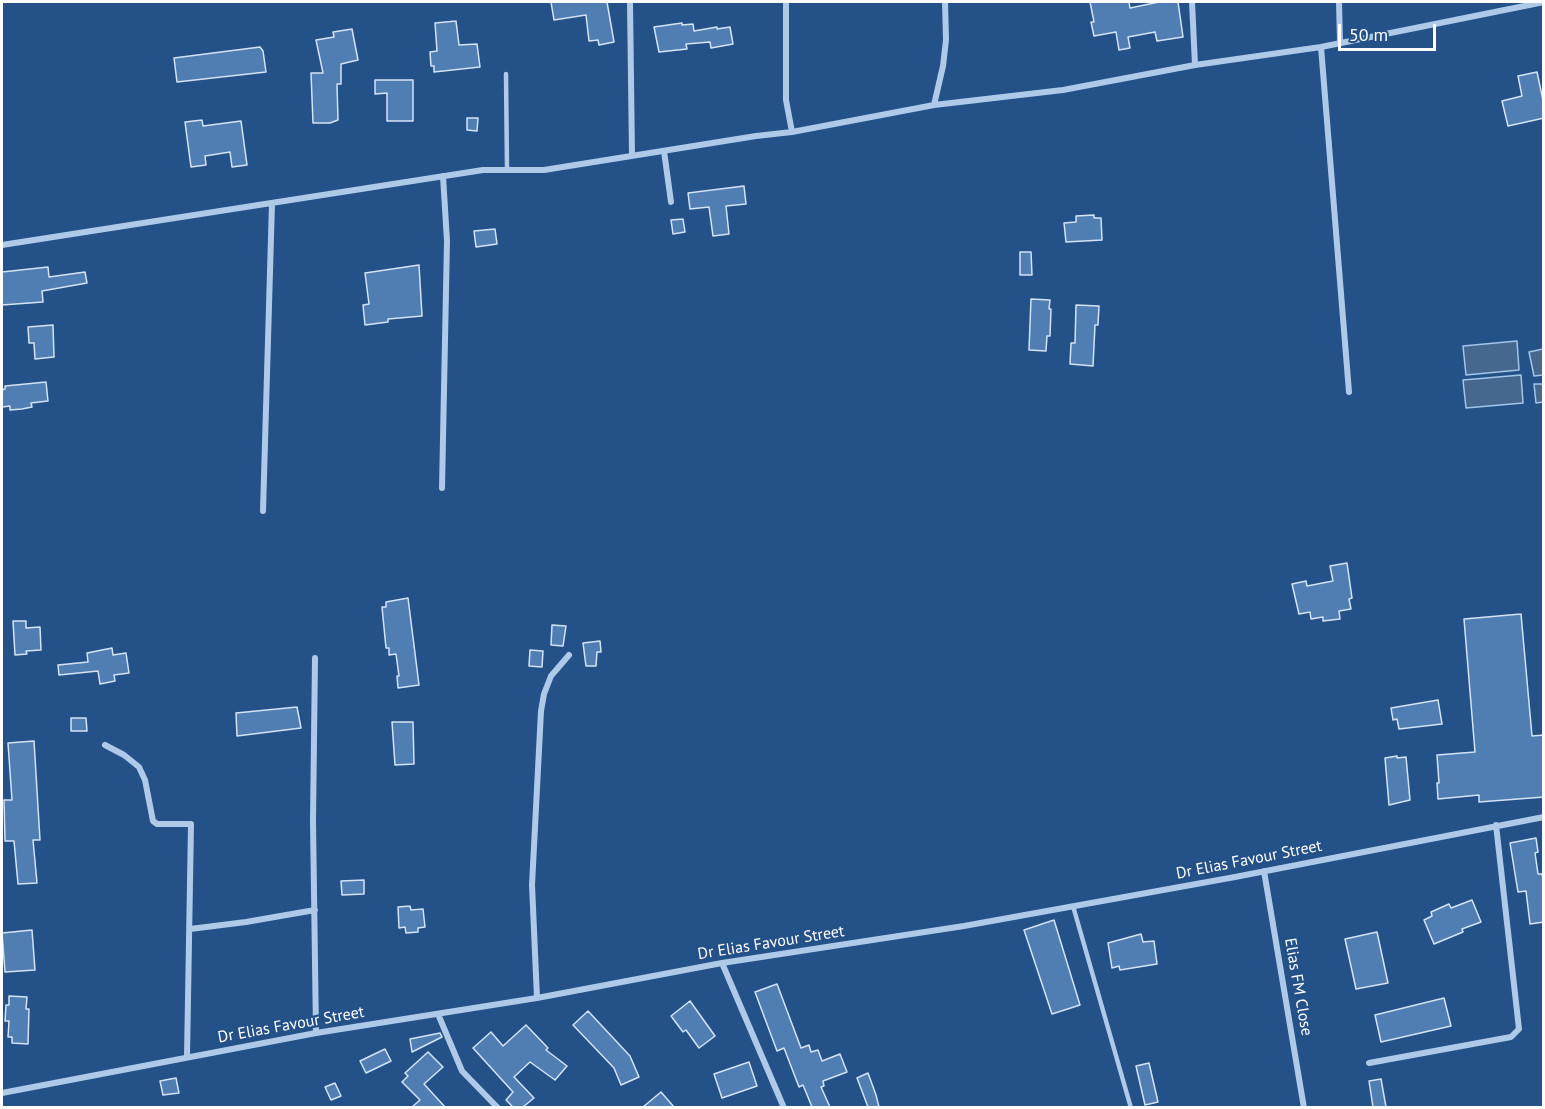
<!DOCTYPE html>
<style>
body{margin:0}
#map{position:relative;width:1545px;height:1109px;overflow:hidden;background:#235188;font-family:"PT Sans",sans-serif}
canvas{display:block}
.frame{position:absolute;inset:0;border:3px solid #fff;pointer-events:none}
.scale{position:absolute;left:1338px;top:24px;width:98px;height:27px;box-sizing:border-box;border:3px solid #fff;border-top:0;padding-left:8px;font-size:18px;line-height:21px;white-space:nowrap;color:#fff;-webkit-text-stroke:4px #235188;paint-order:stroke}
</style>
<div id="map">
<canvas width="1545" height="1109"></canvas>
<div class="frame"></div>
<div class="scale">50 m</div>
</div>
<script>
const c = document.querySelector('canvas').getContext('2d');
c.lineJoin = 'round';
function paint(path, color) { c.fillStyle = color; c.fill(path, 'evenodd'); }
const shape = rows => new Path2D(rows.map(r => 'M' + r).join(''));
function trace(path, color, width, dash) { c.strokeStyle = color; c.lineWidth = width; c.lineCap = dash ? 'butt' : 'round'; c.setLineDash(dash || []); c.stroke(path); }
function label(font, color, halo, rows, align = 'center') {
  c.font = font + ' "PT Sans",sans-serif'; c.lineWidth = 4.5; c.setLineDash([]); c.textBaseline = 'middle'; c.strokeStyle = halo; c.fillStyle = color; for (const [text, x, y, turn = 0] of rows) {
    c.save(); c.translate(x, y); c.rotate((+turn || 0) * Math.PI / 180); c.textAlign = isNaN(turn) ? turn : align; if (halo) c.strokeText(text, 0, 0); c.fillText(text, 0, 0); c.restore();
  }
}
const water = shape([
 [1517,341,1519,370,1466,375,1463,346,1517,341],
 [1543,349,1543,375,1534,376,1529,352,1543,349],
 [1521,375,1523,403,1466,408,1463,380,1521,375],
 [1534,384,1543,384,1543,402,1536,403,1534,384]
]);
paint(water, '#46678e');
trace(water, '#a3c6ea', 1.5);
const building = shape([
 [551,2,607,2,614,42,599,45,598,40,589,41,586,15,554,20,551,2],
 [1090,2,1129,2,1130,8,1159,2,1178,2,1183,37,1157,41,1155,32,1128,37,1130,48,1119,50,1116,32,1094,36,1091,22,1094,22,1090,2],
 [456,21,459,45,477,44,480,67,434,72,434,66,431,66,430,52,437,51,435,23,456,21],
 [682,23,682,25,693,24,694,31,717,27,717,29,730,27,733,44,711,48,710,42,686,44,687,49,659,52,654,27,682,23],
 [352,29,358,60,341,64,341,84,337,84,338,120,330,123,313,123,311,73,323,73,316,40,334,37,333,32,352,29],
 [260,47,263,51,266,72,177,82,174,58,260,47],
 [1537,72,1544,105,1544,118,1508,126,1502,101,1522,96,1518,76,1537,72],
 [375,80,413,80,413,121,387,121,387,93,375,94,375,80],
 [467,118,478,118,477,131,467,130,467,118],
 [202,120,203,126,241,121,247,165,232,167,230,152,205,156,206,165,191,167,185,122,202,120],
 [744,186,746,204,726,206,729,234,713,236,709,207,690,209,688,193,744,186],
 [1094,215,1094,218,1101,218,1102,240,1066,242,1064,223,1076,222,1076,216,1094,215],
 [683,219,685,232,673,234,671,220,683,219],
 [495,229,497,244,476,247,474,231,495,229],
 [1020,252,1031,252,1032,275,1020,275,1020,252],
 [419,265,422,316,388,319,388,322,365,325,363,305,369,304,365,273,419,265],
 [48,267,49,277,85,272,87,283,42,291,43,302,2,305,2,272,48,267],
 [1031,299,1050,300,1049,309,1051,309,1050,336,1047,336,1046,351,1029,350,1031,299],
 [1076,305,1099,306,1098,325,1095,325,1093,366,1070,364,1071,343,1075,343,1076,305],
 [53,325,54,357,35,359,34,343,29,343,28,327,53,325],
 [46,382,48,401,31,403,32,407,22,409,10,410,10,406,2,407,2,390,5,389,5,386,46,382],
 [1347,563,1352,598,1349,599,1351,609,1339,611,1340,619,1323,621,1323,617,1311,619,1310,612,1299,614,1292,584,1306,581,1307,586,1333,581,1330,566,1347,563],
 [408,598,419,685,398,688,397,676,399,676,396,654,389,655,389,648,386,648,382,607,386,607,386,602,408,598],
 [1521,614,1532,736,1544,735,1544,797,1479,802,1479,795,1438,799,1437,783,1439,783,1437,755,1475,752,1464,619,1521,614],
 [13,621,26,621,26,628,40,627,41,650,26,651,27,654,15,655,13,621],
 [552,625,566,626,563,646,551,645,552,625],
 [600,641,601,652,597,652,596,666,586,666,583,643,600,641],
 [112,648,113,655,126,653,129,673,114,675,115,681,100,684,98,671,59,675,58,665,88,662,87,653,112,648],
 [530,650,543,651,542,667,529,666,530,650],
 [1438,700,1442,724,1399,729,1397,719,1393,720,1391,708,1438,700],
 [297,707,301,728,237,736,236,713,297,707],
 [71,718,86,718,87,731,71,731,71,718],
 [392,722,413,722,414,764,395,765,392,722],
 [34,741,40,840,33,840,37,883,18,884,14,841,5,841,4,800,12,800,8,743,34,741],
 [1397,756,1397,758,1406,757,1410,800,1389,805,1385,758,1397,756],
 [1536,838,1538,852,1535,853,1538,874,1542,874,1544,884,1544,922,1530,924,1526,891,1518,892,1510,843,1536,838],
 [364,880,364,894,342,895,341,881,364,880],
 [1472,900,1481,922,1462,929,1463,932,1434,944,1424,920,1432,916,1431,912,1449,904,1451,908,1472,900],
 [410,906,411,910,423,909,425,927,418,928,418,932,406,933,405,927,399,928,398,907,410,906],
 [1054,920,1080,1005,1052,1014,1024,930,1054,920],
 [32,930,35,970,5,972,2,933,32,930],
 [1377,932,1388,983,1356,989,1345,939,1377,932],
 [1141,934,1143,942,1154,941,1157,964,1120,970,1119,966,1112,968,1108,943,1141,934],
 [777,984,801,1048,809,1045,811,1052,818,1050,822,1061,840,1054,847,1072,823,1081,824,1086,821,1087,830,1107,812,1107,803,1085,799,1087,784,1048,777,1051,755,992,777,984],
 [9,996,27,997,26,1009,29,1009,28,1044,12,1043,12,1037,8,1037,9,1021,5,1021,6,1005,9,1005,9,996],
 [1444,998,1451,1026,1381,1042,1375,1015,1444,998],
 [690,1001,715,1036,699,1048,686,1030,683,1032,671,1016,690,1001],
 [588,1011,630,1056,639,1077,621,1085,614,1068,573,1025,588,1011],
 [526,1025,548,1048,546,1050,567,1066,555,1080,530,1062,514,1077,534,1098,523,1107,513,1107,506,1100,513,1092,473,1048,491,1032,503,1046,526,1025],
 [440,1033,442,1037,412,1052,410,1039,440,1033],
 [385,1049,391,1061,366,1073,360,1061,385,1049],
 [428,1052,443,1067,424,1084,445,1107,412,1107,420,1100,402,1082,408,1076,405,1073,428,1052],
 [749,1062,757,1086,722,1098,714,1074,749,1062],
 [1149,1063,1158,1102,1145,1105,1136,1066,1149,1063],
 [868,1073,876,1095,879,1107,868,1107,857,1078,868,1073],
 [176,1078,179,1093,163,1095,160,1081,176,1078],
 [1381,1079,1386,1107,1373,1107,1369,1081,1381,1079],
 [335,1083,341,1096,331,1100,325,1087,335,1083],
 [661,1092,674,1107,643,1107,661,1092]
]);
paint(building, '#507db2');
trace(building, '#d3e4f7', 1.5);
trace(shape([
 [506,74,507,169],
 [1073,906,1131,1108]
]), '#afcae9', 4.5);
trace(shape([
 [630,2,632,156],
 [786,2,786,100,792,132],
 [1192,2,1195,65],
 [1339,2,1340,42],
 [1321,47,1349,392],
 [934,105,943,66,946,40,945,2],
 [664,151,671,202],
 [2,245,483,170,544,170,756,136,792,132,934,105,1063,90,1195,65,1321,47,1544,2],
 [442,488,447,241,443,176],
 [263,511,272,203],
 [315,658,313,821,316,1033],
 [105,745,124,755,139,767,145,780,153,821,157,824,191,824,187,1057],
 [1264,871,1304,1108],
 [190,929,246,922,315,910],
 [722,963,784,1108],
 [537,998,532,885,541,711,544,694,551,676,569,655],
 [438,1014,462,1071,498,1108],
 [1369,1063,1511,1037,1519,1029,1496,825],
 [2,1093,316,1033,537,998,722,963,964,926,1235,877,1544,817]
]), '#afcae9', 6);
label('16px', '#fff', '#235188', [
 ["Dr Elias Favour Street",1249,860,-11],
 ["Dr Elias Favour Street",771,943,-9],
 ["Elias FM Close",1298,987,80],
 ["Dr Elias Favour Street",291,1025,-10]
]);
</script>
